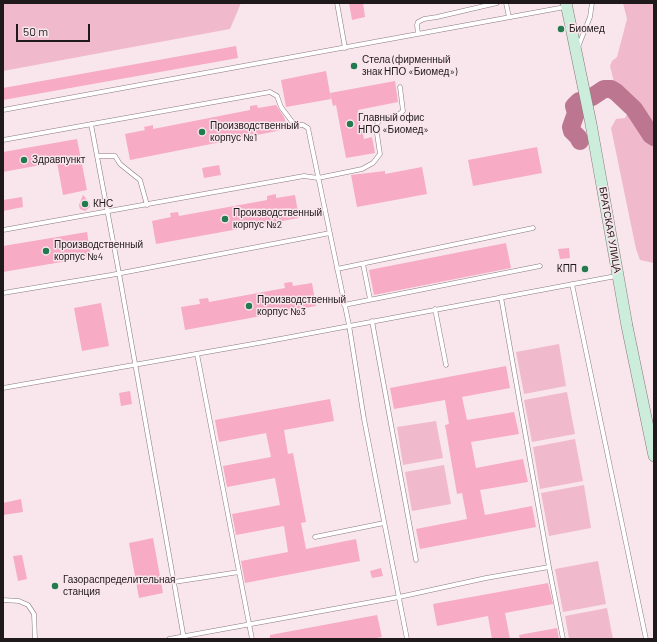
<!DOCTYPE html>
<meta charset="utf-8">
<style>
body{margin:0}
#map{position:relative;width:657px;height:642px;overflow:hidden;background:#f9e6ec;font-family:Barlow,sans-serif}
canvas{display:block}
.frame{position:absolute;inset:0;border:4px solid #1f191b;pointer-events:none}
.scale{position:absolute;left:16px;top:24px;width:74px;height:18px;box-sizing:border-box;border:2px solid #1f191b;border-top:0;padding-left:5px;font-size:12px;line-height:14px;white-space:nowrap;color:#1f191b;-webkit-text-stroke:3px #f9e6ec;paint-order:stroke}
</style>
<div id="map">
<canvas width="657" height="642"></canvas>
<div class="frame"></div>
<div class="scale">50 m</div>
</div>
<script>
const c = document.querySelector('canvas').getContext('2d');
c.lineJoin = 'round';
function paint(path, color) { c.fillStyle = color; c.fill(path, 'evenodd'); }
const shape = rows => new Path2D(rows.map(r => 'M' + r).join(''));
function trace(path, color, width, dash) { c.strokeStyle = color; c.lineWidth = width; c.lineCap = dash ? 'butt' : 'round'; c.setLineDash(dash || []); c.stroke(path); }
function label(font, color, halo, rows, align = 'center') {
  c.font = font + ' Barlow,sans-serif'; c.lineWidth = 3; c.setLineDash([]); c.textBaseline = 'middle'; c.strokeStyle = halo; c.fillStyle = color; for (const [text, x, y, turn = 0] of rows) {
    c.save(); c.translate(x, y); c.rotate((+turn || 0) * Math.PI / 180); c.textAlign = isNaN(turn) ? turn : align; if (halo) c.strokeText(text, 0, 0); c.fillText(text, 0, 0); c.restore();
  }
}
paint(shape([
 [3,3,241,3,230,29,3,71],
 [623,3,654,3,654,263,640,260,636,249,611,128,616,119,625,118,628,112,627,104,615,86,610,66,612,61,617,57,627,19],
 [559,344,566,386,524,394,516,352],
 [567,392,575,434,532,442,524,400],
 [436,421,443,458,403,465,397,427],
 [575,439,583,481,540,489,533,447],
 [444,465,451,504,412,511,405,472],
 [584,485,591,528,549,536,541,493],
 [598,561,606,604,563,612,555,569],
 [607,608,613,639,569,639,565,616]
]), '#f0bacc');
trace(shape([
 [592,97,604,89,611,89,616,92,634,109,651,135,654,137],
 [579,101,574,106,576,113,571,127,572,131,578,137,580,141]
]), '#bd768f', 18);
paint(shape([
 [349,3,363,3,365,17,352,20],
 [236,46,238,58,3,100,3,88],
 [326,71,331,99,286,107,281,80],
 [395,81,398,102,358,110,364,139,372,137,375,153,346,158,336,105,333,106,330,93],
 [257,105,258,108,276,105,284,117,286,123,281,124,282,130,130,160,125,134,145,130,144,127,153,125,153,129,250,110,250,106],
 [77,139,87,190,63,195,57,162,3,172,3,152],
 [537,147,542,173,473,186,468,160],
 [219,165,221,175,204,178,202,168],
 [422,167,427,194,357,207,351,175,385,171,385,174],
 [276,194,276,198,295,195,299,218,156,244,152,221,171,217,170,213,178,212,179,216,267,200,267,196],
 [83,195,90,203,90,207,85,211,80,209,79,205],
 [22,197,23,207,3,211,3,200],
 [87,232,91,257,3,272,3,246],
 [506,243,511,268,374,295,369,270],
 [569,248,570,258,560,259,558,249],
 [292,282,293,286,312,283,316,306,185,330,181,307,200,304,199,299,208,298,209,302,285,288,284,283],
 [101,303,109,346,82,351,74,308],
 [506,366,510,388,462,397,467,420,514,412,519,434,471,442,476,468,523,459,528,482,480,490,485,515,532,506,536,527,420,549,416,529,467,519,462,493,457,494,445,425,449,424,445,400,394,409,390,388],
 [130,391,132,404,121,406,119,393],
 [330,399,334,421,284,430,288,454,293,453,306,522,301,523,306,549,356,539,360,561,245,583,241,561,288,552,284,526,236,535,232,514,280,505,275,478,227,487,223,466,271,457,266,433,219,442,215,420],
 [21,499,23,512,3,515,3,503],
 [153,538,163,593,139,598,129,543],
 [22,555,27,579,18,581,13,556],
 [381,568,383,576,372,578,370,571],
 [548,583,553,604,505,613,510,639,492,639,488,616,437,626,433,604],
 [377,615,382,637,370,639,270,639,270,635],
 [557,628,559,639,520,639,519,635]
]), '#f7abc5');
const lane = shape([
 [337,3,345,48],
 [506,3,509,17],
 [418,34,417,25,418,22,424,19,437,17,497,3],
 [578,47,590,17,592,3],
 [3,110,565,7],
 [91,124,119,273,184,639],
 [3,140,270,92,277,96,281,107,293,123,297,125,303,125,308,128,349,325,364,419,407,639],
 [98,156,115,156,120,164,140,180,147,205],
 [3,230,304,176,318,178,362,169,373,163,380,154,376,127,379,120,398,115,403,111,400,87],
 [363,264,370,299],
 [337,269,533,228],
 [572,284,646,639],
 [3,293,111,275,330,233],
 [501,297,549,567,563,639],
 [344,305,540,266],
 [435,309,446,365],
 [372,321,416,560],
 [197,354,252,639],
 [3,388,264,342,616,276],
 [315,537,384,523],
 [174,582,239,572],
 [3,600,19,601,28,605,34,614,35,639],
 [169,639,399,597,486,578,549,567]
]);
const secondary = shape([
 [566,3,591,124,627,326,654,456]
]);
trace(lane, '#89797e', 5);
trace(secondary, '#89797e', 12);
trace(lane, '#fff', 4);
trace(secondary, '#cceddb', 11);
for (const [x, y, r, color] of [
 [561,29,4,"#237a4e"],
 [354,66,4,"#237a4e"],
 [350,124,4,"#237a4e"],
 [202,132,4,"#237a4e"],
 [24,160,4,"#237a4e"],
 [85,204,4,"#237a4e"],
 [225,219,4,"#237a4e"],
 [46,251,4,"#237a4e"],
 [585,269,4,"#237a4e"],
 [249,306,4,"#237a4e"],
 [55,586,4,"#237a4e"]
]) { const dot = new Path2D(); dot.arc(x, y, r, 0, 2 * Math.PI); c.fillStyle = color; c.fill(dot); trace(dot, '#f9e6ec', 1.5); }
label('10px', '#1f191b', '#f9e6ec', [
 ["Биомед",569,29],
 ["Стела (фирменный",362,60],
 ["знак НПО «Биомед»)",362,72],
 ["Главный офис",358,118],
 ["НПО «Биомед»",358,130],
 ["Производственный",210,126],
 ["корпус №1",210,138],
 ["Здравпункт",32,160],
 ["КНС",93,204],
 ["Производственный",233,213],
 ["корпус №2",233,225],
 ["Производственный",54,245],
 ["корпус №4",54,257],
 ["КПП",577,269,"right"],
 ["Производственный",257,300],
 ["корпус №3",257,312],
 ["Газораспределительная",63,580],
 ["станция",63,592]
], 'left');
label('10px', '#1f191b', '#f9e6ec', [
 ["БРАТСКАЯ УЛИЦА",610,230,80]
]);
</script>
